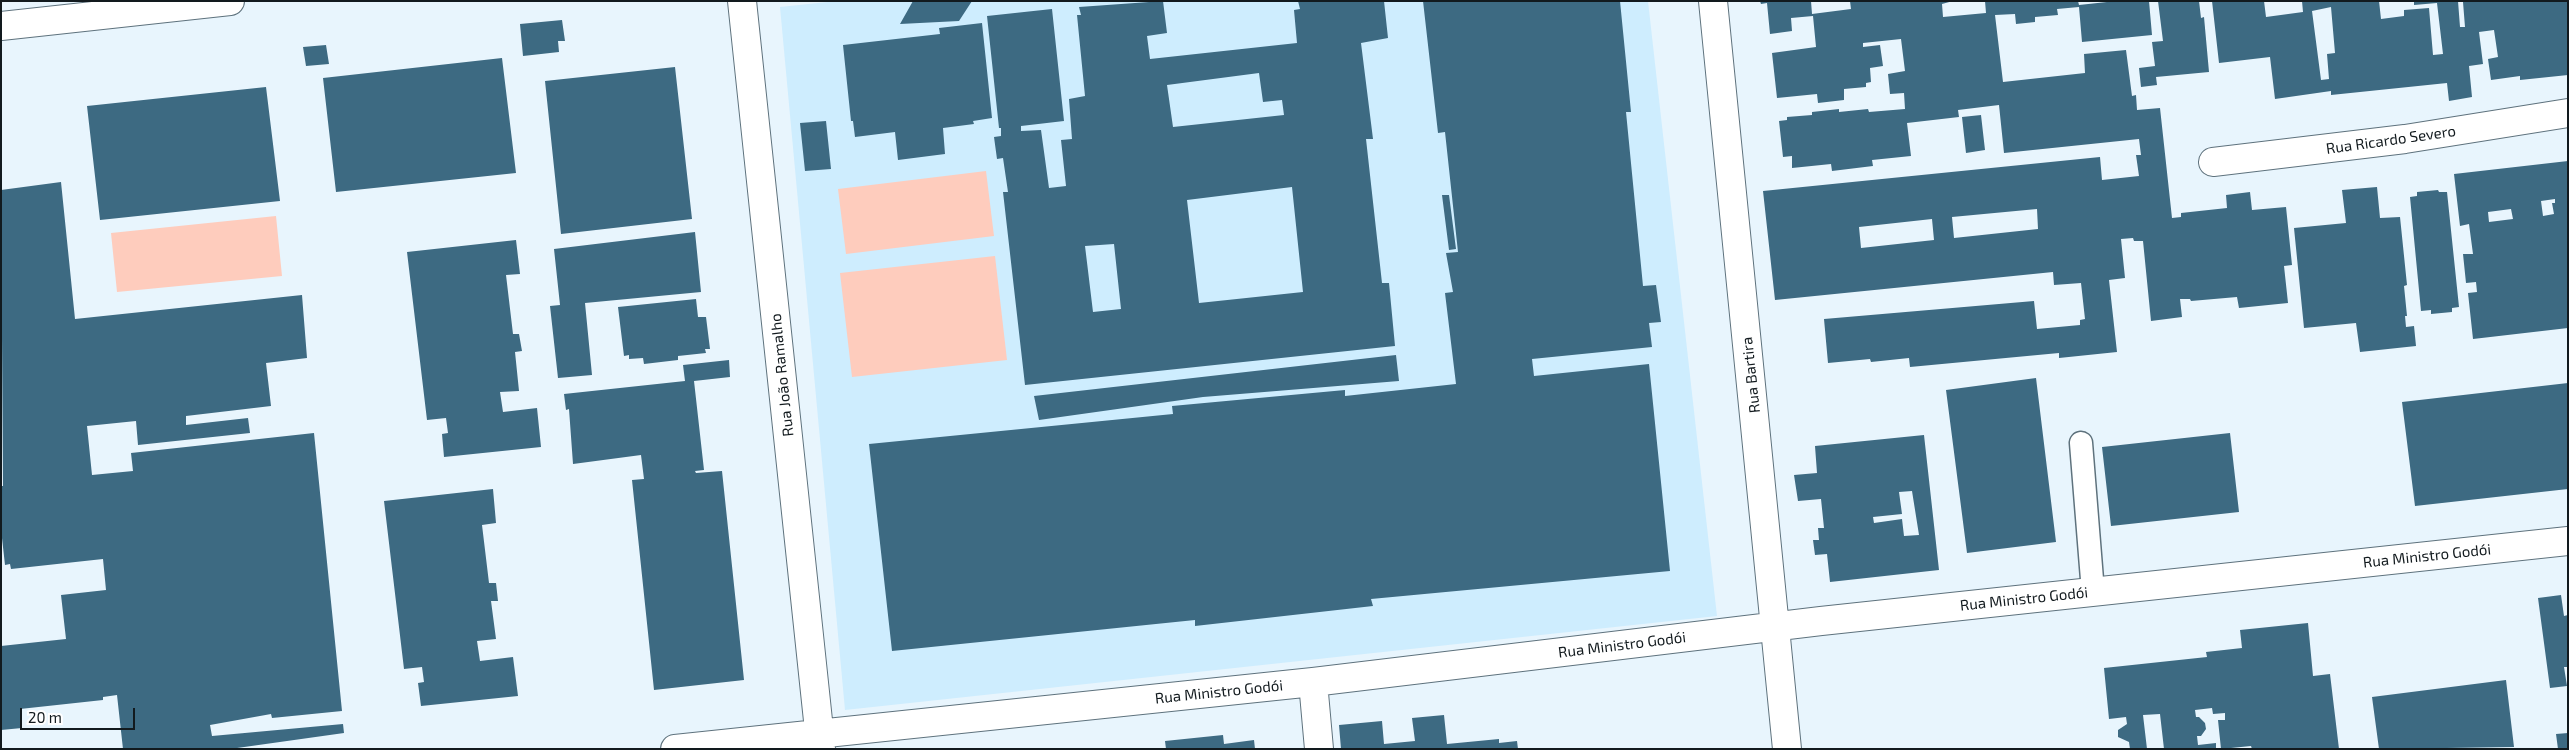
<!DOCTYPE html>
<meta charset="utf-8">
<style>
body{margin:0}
#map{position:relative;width:2569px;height:750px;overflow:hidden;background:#e8f5fd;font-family:"Exo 2",sans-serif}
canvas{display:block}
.frame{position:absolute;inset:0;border:2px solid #121a1e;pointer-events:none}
.scale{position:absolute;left:20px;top:708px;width:115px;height:22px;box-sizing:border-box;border:2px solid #121a1e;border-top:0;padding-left:6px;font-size:15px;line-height:18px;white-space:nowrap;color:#121a1e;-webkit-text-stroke:4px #fff;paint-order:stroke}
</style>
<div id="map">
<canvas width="2569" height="750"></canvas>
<div class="frame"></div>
<div class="scale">20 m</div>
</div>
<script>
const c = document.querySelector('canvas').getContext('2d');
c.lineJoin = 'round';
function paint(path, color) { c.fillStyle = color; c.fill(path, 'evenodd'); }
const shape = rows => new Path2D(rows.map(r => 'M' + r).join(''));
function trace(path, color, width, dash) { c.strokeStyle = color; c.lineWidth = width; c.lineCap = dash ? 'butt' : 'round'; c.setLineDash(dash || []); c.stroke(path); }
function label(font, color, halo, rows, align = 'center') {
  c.font = font + ' "Exo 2",sans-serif'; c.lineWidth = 5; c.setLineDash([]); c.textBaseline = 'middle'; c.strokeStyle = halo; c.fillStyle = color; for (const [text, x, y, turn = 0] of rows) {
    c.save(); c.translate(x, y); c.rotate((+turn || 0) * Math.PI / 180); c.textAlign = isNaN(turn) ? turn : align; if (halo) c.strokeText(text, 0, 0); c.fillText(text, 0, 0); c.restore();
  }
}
paint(shape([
 [837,1,1648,1,1717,616,845,710,780,7]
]), '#ceedfe');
paint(shape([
 [986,171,994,236,846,254,838,189],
 [276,216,282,276,117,292,111,233],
 [995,256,1007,360,852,377,840,273]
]), '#feccbd');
paint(shape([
 [913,1,972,1,959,21,900,24],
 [1163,1,1167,33,1147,36,1150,59,1297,43,1294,10,1300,9,1298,1,1384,1,1388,38,1361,43,1373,139,1366,139,1382,283,1389,283,1395,346,1025,385,1003,192,1008,192,1003,158,997,159,994,137,1001,136,1001,128,999,128,987,16,1052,9,1064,121,1021,126,1021,131,1041,130,1049,188,1066,186,1061,140,1072,139,1069,99,1085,96,1077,15,1081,15,1079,7],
 [1259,73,1263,102,1282,100,1284,115,1173,127,1167,85],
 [1292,187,1303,292,1199,303,1187,200],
 [1114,244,1121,309,1093,312,1085,246],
 [1423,1,1620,1,1631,112,1626,112,1643,286,1656,285,1661,322,1649,323,1652,347,1532,359,1534,376,1649,364,1670,571,1371,599,1373,606,1195,626,1195,620,892,651,869,444,1173,414,1172,406,1345,390,1345,396,1456,384,1445,293,1453,292,1446,253,1458,252,1445,132,1438,133],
 [1760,1,1811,1,1812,14,1851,9,1850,1,1953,1,1942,4,1943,17,1986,13,1985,1,2078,1,2079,5,2116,1,2149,1,2152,35,2082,42,2079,7,2057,9,2058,15,2035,17,2035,22,2016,24,2015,14,1995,15,2003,82,2085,73,2084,54,2126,50,2132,96,2136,95,2137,110,2160,108,2172,218,2181,217,2181,213,2227,208,2226,195,2250,192,2252,210,2286,207,2292,265,2284,266,2288,303,2239,308,2237,297,2191,301,2190,299,2180,299,2182,317,2151,321,2143,241,2134,241,2133,238,2121,239,2125,278,2109,280,2117,352,2059,358,2059,353,1910,367,1909,358,1871,362,1870,359,1828,363,1824,319,2034,301,2037,329,2080,325,2080,320,2085,319,2081,283,2054,285,2053,272,1775,300,1763,191,2100,157,2102,180,2139,176,2136,155,2141,155,2139,139,2004,153,1999,105,1958,110,1959,117,1907,123,1911,156,1872,160,1873,166,1832,171,1831,164,1792,168,1792,156,1783,157,1779,121,1787,120,1787,117,1812,115,1812,112,1839,109,1839,112,1868,109,1869,112,1905,109,1904,93,1890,94,1888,74,1905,71,1901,39,1863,43,1863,47,1880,45,1883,66,1870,68,1871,82,1866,83,1866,87,1844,89,1844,100,1818,103,1817,94,1777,98,1772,53,1816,47,1813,16,1791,18,1792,31,1770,34,1767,3,1761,4],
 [2037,209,2038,229,1954,238,1952,217],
 [1932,219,1934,240,1861,248,1859,227],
 [2158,1,2199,1,2201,18,2204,17,2209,72,2156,77,2157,85,2141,87,2139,68,2155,66,2152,42,2163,41],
 [2212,1,2264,1,2266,17,2303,12,2302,1,2379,1,2381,19,2404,16,2404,10,2429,8,2433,55,2443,54,2437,3,2414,5,2414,1,2458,1,2460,27,2465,27,2463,2,2568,1,2568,75,2520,80,2520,76,2491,80,2488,59,2498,57,2494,30,2479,32,2483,64,2469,66,2472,97,2449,101,2447,83,2331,95,2331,91,2275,99,2270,57,2219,63],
 [2331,7,2335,53,2327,54,2329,79,2321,80,2312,11],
 [562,20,565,41,558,41,559,52,523,56,520,24],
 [982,23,992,118,973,121,974,124,943,128,945,154,898,160,895,132,855,137,853,121,851,121,843,45,940,34,939,28],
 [326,45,329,64,306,66,303,47],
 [502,58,516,173,336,192,323,78],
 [675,67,692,219,561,234,545,81],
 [266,87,280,201,100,220,87,106],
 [1981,115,1985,150,1966,153,1962,117],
 [826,121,831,169,805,171,800,123],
 [2568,161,2568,328,2473,339,2468,293,2477,292,2476,282,2466,283,2463,254,2473,254,2469,224,2460,226,2454,174],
 [2555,199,2555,203,2552,203,2554,214,2543,216,2541,201],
 [2511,209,2513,219,2489,222,2488,212],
 [61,182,75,319,302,295,307,358,266,363,271,406,186,416,186,425,248,418,250,433,138,445,136,421,87,426,92,475,133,471,131,453,314,433,342,711,272,718,271,714,210,725,212,736,343,724,344,733,230,749,123,749,117,695,103,697,103,700,20,709,22,728,1,730,1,646,66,639,61,595,106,590,103,559,11,569,10,564,5,565,1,529,1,486,3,486,1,190],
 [2377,187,2380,218,2400,217,2407,285,2404,286,2407,316,2405,316,2406,327,2414,326,2416,346,2360,352,2356,323,2304,328,2294,228,2346,223,2342,190],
 [2438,190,2439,192,2447,192,2459,307,2452,308,2452,312,2431,314,2431,310,2421,311,2410,197,2417,196,2417,192],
 [1442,195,1449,195,1456,249,1449,250],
 [695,232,701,292,585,303,592,375,558,378,550,306,560,305,554,249],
 [516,240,520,274,506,275,513,334,519,334,522,351,515,352,519,391,500,392,503,412,537,408,541,447,444,457,442,434,448,433,446,418,427,420,407,252],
 [696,299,698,317,706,317,710,349,705,349,706,353,678,356,678,360,644,364,643,358,629,359,629,355,624,356,618,307],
 [1396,355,1399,381,1203,397,1039,420,1034,396],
 [729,360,730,377,694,381,704,470,695,471,696,473,722,471,744,680,654,690,632,480,644,479,641,455,573,464,569,409,566,410,564,394,685,381,683,365],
 [2036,378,2056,542,1967,553,1946,390],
 [2568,383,2568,489,2415,506,2402,402],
 [2230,433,2239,512,2111,526,2102,447],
 [1924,435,1939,570,1830,582,1827,554,1815,555,1813,540,1819,540,1818,528,1824,528,1821,499,1798,501,1794,475,1817,473,1815,446],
 [1912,491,1919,535,1904,536,1902,519,1874,523,1873,517,1902,514,1899,492],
 [493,489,496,523,482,525,489,583,496,583,498,601,491,601,496,639,477,641,480,661,513,657,518,696,421,706,418,683,424,682,422,667,404,669,384,501],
 [2561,595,2564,616,2568,615,2568,667,2564,667,2567,686,2550,688,2538,598],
 [2308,623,2313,676,2330,674,2339,749,2252,749,2251,746,2221,749,2218,720,2225,720,2225,713,2213,714,2212,708,2195,710,2196,717,2199,717,2205,723,2206,729,2201,736,2197,736,2198,745,2216,743,2216,749,2164,749,2160,714,2143,715,2147,749,2130,749,2129,742,2118,737,2118,730,2127,724,2126,717,2109,719,2104,668,2207,657,2206,652,2242,648,2240,630],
 [2506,680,2514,747,2379,749,2372,697],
 [1444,715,1447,744,1499,739,1499,743,1517,741,1518,749,1341,749,1339,725,1382,721,1384,744,1415,741,1412,718],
 [2568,733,2568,749,2558,749,2556,734],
 [1223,735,1224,744,1254,740,1255,749,1166,749,1165,741]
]), '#3d6a82');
const service = shape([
 [2081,443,2093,592]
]);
const minor = shape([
 [742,1,821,749],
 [1713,1,1787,749],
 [1,26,230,1],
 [2213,162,2405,139,2568,113],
 [1313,682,1319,749],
 [675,749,1313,682,1821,621,2568,541]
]);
trace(service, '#5e727d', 25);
trace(minor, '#5e727d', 30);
trace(service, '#fff', 22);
trace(minor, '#fff', 28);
label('15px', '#121a1e', '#fff', [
 ["Rua Ricardo Severo",2391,140,-8],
 ["Rua João Ramalho",782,375,-96],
 ["Rua Bartira",1751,375,-96],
 ["Rua Ministro Godói",2427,556,-6],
 ["Rua Ministro Godói",2024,599,-6],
 ["Rua Ministro Godói",1622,645,-7],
 ["Rua Ministro Godói",1219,692,-6]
]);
</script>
